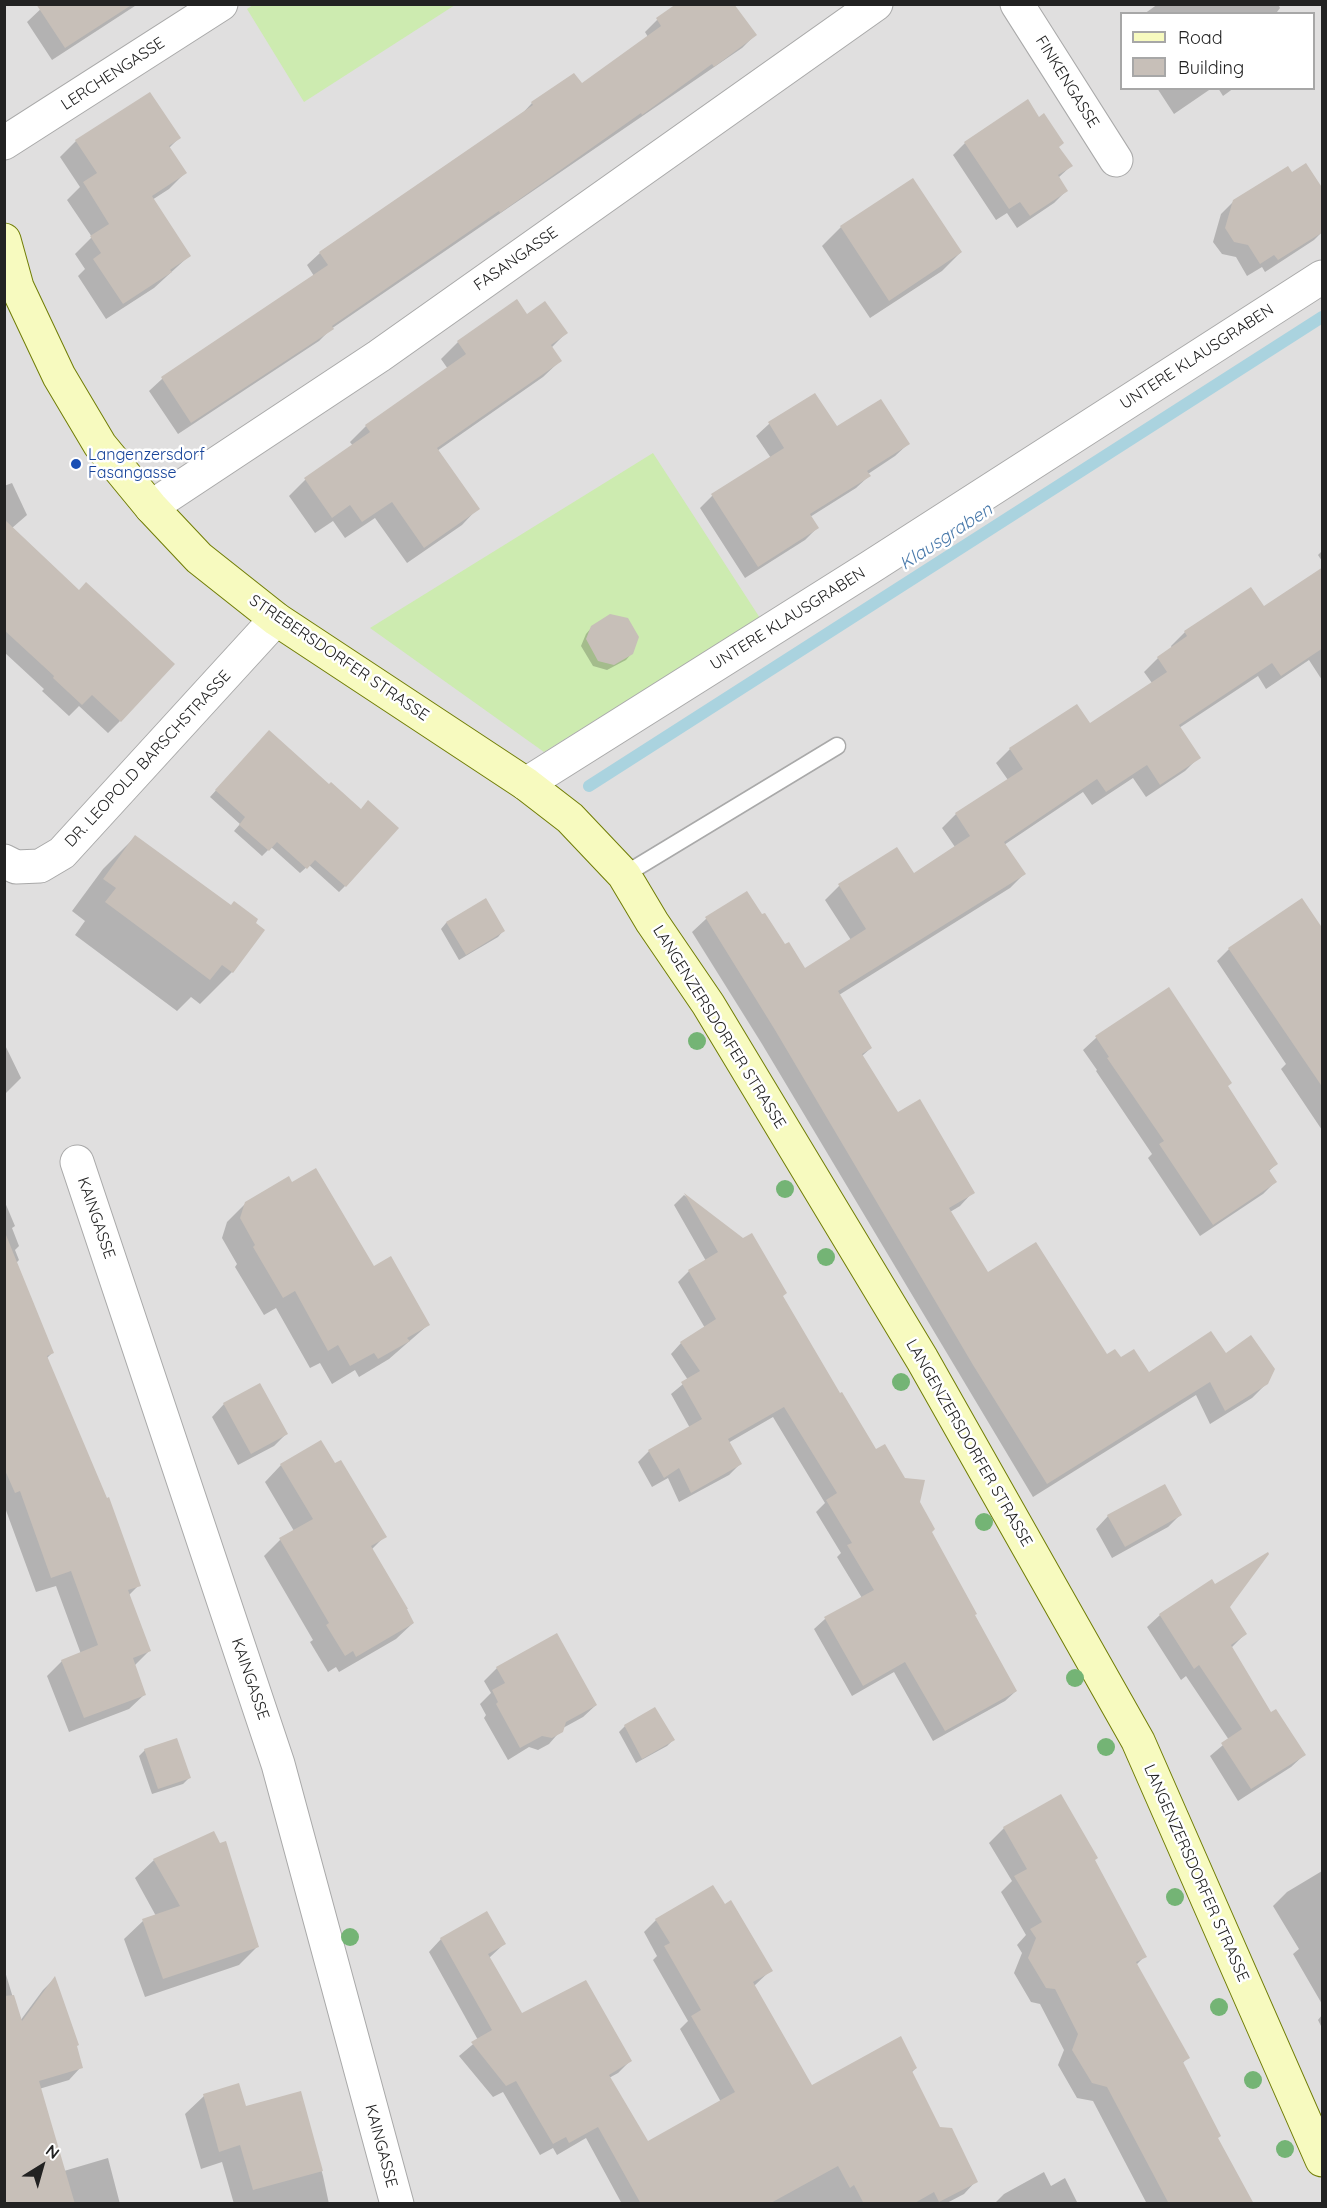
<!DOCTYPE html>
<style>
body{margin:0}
#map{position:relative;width:1327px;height:2208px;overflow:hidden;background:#f2efe9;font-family:Quicksand,sans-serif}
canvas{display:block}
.frame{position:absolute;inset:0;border:6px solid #222;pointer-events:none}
.legend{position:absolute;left:1120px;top:12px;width:195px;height:78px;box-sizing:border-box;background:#fff;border:2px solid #a7a7a7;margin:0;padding:8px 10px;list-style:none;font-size:18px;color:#222}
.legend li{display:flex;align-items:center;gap:12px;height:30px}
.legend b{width:30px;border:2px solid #a7a7a7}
.north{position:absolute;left:12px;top:2136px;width:60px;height:60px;-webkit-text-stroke:4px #fff;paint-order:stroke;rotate:37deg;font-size:16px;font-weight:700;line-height:24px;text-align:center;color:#222}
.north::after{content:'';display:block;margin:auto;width:21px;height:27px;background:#222;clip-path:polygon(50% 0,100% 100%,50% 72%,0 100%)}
</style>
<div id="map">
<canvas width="1327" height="2208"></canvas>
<div class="frame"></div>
<ul class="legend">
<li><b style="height:8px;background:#f7fabf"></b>Road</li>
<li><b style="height:16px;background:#c7bfb8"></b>Building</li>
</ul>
<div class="north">N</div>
</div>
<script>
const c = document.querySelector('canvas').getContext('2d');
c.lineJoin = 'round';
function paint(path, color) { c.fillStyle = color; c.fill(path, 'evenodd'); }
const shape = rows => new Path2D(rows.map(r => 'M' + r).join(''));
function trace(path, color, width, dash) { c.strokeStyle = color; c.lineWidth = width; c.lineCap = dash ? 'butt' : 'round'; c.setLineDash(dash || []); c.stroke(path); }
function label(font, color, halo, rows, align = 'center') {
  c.font = font + ' Quicksand,sans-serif'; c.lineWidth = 5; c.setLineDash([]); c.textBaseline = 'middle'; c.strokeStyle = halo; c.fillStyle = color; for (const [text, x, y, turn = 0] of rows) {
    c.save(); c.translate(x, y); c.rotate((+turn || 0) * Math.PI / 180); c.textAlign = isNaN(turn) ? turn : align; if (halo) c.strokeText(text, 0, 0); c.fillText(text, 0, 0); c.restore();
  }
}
paint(shape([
 [5,5,1322,5,1322,2203,5,2203],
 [1122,14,1314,14,1314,88,1122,88]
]), '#e0dfdf');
paint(shape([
 [253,5,253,4,455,5,304,102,247,9],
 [653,453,760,618,544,752,370,628]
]), '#cdebb0');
paint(shape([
 [46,4,138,4,52,60,27,22],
 [1158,4,1278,4,1280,8,1277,12,1278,14,1144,14],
 [657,20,755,35,742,48,331,329,319,341,178,434,149,391,162,379,314,276,307,265,320,253,520,116,532,103,581,85,648,37,645,32],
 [1157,88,1212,88,1174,114],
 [1218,88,1234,88,1223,96],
 [179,138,169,148,185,173,169,189,152,200,189,256,154,288,106,319,78,276,85,269,75,254,92,237,67,200,80,187,60,157,76,141],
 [965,143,1058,147,1071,166,1058,178,1066,191,1054,203,1017,228,1007,213,996,220,953,155],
 [913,180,961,252,942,271,870,318,822,246,841,227],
 [1234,201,1322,232,1314,240,1265,272,1262,267,1247,276,1236,257,1222,254,1213,242,1221,214],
 [517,301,527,316,566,333,551,348,560,361,543,377,437,451,478,508,462,525,407,563,375,518,345,538,333,521,315,533,289,496,305,480,353,446,350,442,366,426,448,369,441,359,458,342],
 [815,395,837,429,908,444,895,456,868,474,869,476,856,488,810,517,817,528,805,540,745,578,700,508,712,496,771,458,756,436,769,424],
 [12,483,27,515,12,528,78,592,120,721,108,733,79,706,69,716,42,691,44,689,4,652,4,486],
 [1322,551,1322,561,1318,555],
 [1322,569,1322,680,1309,660,1266,689,1258,676,1179,728,1199,757,1185,771,1146,797,1133,778,1092,805,1083,792,1004,845,1024,874,1010,888,839,995,871,1048,862,1056,897,1114,973,1192,960,1206,950,1212,988,1275,1107,1356,1121,1359,1148,1374,1225,1356,1267,1383,1252,1398,1210,1424,1196,1395,1033,1497,762,1044,692,932,706,919,746,893,784,946,804,970,851,940,825,900,839,886,914,875,955,847,942,828,956,814,1008,780,996,763,1010,749,1090,725,1152,683,1144,672,1158,658,1172,648,1171,646,1185,632,1263,608],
 [592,627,632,653,626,660,607,670,593,666,581,646,586,634],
 [263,738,360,810,345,886,339,892,309,865,300,873,271,847,262,856,234,831,240,824,210,797],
 [135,837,263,930,232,972,200,1004,191,997,177,1011,75,935,85,921,72,911,103,869],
 [485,900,503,931,498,937,459,960,441,929,446,923],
 [1322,932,1322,1130,1281,1069,1286,1064,1217,961,1229,949],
 [1168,989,1226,1087,1276,1164,1268,1172,1275,1182,1263,1194,1200,1236,1148,1158,1152,1154,1096,1071,1097,1070,1083,1050,1096,1038],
 [4,1043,21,1078,4,1095],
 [684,1195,743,1240,781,1297,839,1395,876,1451,918,1502,930,1532,973,1616,1016,1691,1005,1701,933,1741,894,1672,852,1696,814,1629,825,1619,862,1598,837,1557,841,1553,816,1512,825,1503,773,1417,728,1443,740,1464,729,1475,679,1502,668,1478,652,1487,638,1462,649,1451,690,1428,671,1394,688,1380,671,1354,681,1343,705,1328,678,1282,689,1271,706,1261,674,1205],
 [4,1200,15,1226,12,1228,19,1246,15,1250,19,1260,16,1263,52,1353,47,1358,139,1585,128,1596,149,1651,134,1666,145,1694,129,1709,69,1732,47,1676,62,1661,81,1654,56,1586,36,1592,4,1505],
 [246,1203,374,1268,428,1325,389,1359,359,1377,355,1370,332,1384,320,1363,310,1368,276,1308,264,1315,235,1267,237,1264,222,1238,227,1222],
 [224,1404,286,1434,274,1446,238,1465,212,1417],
 [281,1465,385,1536,371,1550,413,1623,396,1639,339,1672,336,1667,328,1672,310,1642,313,1640,264,1556,280,1540,294,1531,265,1482],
 [1180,1515,1168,1527,1112,1558,1096,1529,1108,1516],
 [1212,1581,1245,1634,1231,1648,1271,1714,1304,1755,1291,1767,1238,1801,1210,1756,1229,1740,1186,1676,1181,1680,1147,1627,1160,1615],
 [497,1668,596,1705,583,1717,563,1728,549,1744,538,1750,529,1747,508,1760,484,1718,486,1715,480,1704,491,1693,484,1681],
 [625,1726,673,1740,667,1746,636,1763,619,1732],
 [145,1750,189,1778,183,1784,152,1794,139,1756],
 [1060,1796,1145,1956,1136,1965,1188,2057,1182,2064,1217,2138,1253,2204,1147,2204,1093,2101,1077,2098,1058,2065,1064,2050,1040,2004,1031,2002,1014,1973,1022,1953,1017,1945,1026,1935,1001,1892,1012,1881,989,1843,1004,1828],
 [154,1860,257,1947,239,1965,145,1997,124,1939,143,1921,156,1916,135,1878],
 [1322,1871,1322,2004,1293,1954,1299,1949,1273,1906,1287,1892],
 [656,1920,771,1970,754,1986,811,2087,916,2068,911,2073,939,2128,976,2181,964,2194,945,2204,622,2204,586,2138,557,2155,553,2148,540,2155,503,2092,493,2097,459,2056,478,2040,429,1952,441,1939,504,1944,489,1958,522,2015,630,2061,618,2073,609,2078,647,2144,721,2102,680,2029,688,2021,653,1960,657,1956,644,1932],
 [4,1968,20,2021,43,1990,54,1979,81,2067,69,2080,39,2089,64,2171,108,2158,120,2204,4,2204],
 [1322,2015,1322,2028,1318,2020],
 [300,2093,323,2176,329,2204,234,2204,222,2162,201,2169,185,2114,204,2096,245,2108],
 [1044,2172,1051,2186,1065,2178,1078,2204,994,2204,1004,2194]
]), '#0003');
trace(shape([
 [589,786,1322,317]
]), '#aad3df', 12);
paint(shape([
 [36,4,133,4,65,48],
 [676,4,734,4,757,35,714,67,712,64,642,115,641,113,500,213,499,211,403,277,332,326,334,329,191,423,161,377,328,265,319,252,533,105,531,102,574,73,582,83,661,26,656,18],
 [150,92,181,138,169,146,187,173,152,196,191,256,170,270,172,272,123,304,93,259,101,253,90,236,109,224,83,182,97,173,75,140],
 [1028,99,1039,117,1044,113,1064,143,1059,147,1073,166,1058,175,1068,191,1030,216,1020,202,1009,209,964,142],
 [1306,163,1323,189,1323,232,1278,260,1274,255,1260,264,1248,245,1234,242,1225,228,1233,200,1288,166,1292,172],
 [913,178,962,252,889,301,840,226],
 [517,299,527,314,545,301,568,333,551,345,562,361,437,448,480,509,424,548,392,502,362,522,350,505,332,518,304,478,370,432,365,425,466,354,457,341],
 [815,393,837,426,881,399,910,444,867,471,871,476,810,514,819,528,758,567,711,494,784,448,768,422],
 [4,519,79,590,86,582,175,664,121,722,92,695,82,705,53,678,54,676,4,630],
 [1323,567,1323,648,1281,676,1272,663,1179,725,1201,758,1160,785,1147,765,1106,792,1097,779,1004,842,1026,874,838,991,872,1048,862,1054,898,1112,920,1099,975,1193,949,1208,988,1272,1036,1242,1107,1354,1115,1349,1121,1357,1134,1349,1149,1372,1211,1331,1226,1353,1251,1335,1275,1369,1268,1384,1225,1411,1210,1382,1047,1484,973,1365,775,1030,705,917,747,891,762,914,765,913,785,944,789,942,805,968,866,929,838,884,897,847,914,873,970,836,955,813,1023,769,1009,748,1077,704,1090,723,1167,672,1157,657,1187,636,1184,631,1251,587,1264,606],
 [610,614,628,618,639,637,633,654,614,665,598,661,586,639,591,626],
 [269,730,329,784,331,782,361,809,368,800,399,828,346,887,315,860,307,869,277,842,269,851,239,825,245,817,215,790],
 [135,835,231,905,234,901,258,919,256,923,265,930,233,973,222,965,210,980,105,902,116,888,103,879],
 [486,898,505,931,466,955,446,922],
 [1302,898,1323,929,1323,1088,1228,948],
 [1169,987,1232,1083,1228,1086,1278,1164,1269,1170,1277,1182,1213,1225,1159,1144,1164,1141,1107,1058,1109,1057,1095,1036],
 [316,1168,374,1266,391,1256,430,1325,407,1338,410,1341,378,1359,374,1353,350,1366,338,1345,328,1351,295,1291,283,1298,253,1247,255,1245,240,1218,245,1202,289,1176,292,1182],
 [684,1193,743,1238,752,1233,787,1293,783,1296,840,1393,842,1392,876,1449,885,1444,905,1478,925,1480,920,1502,935,1529,932,1532,977,1614,975,1615,1017,1691,945,1731,905,1662,863,1686,824,1617,874,1590,847,1545,852,1543,826,1500,837,1493,784,1407,728,1439,742,1464,691,1493,679,1468,664,1478,648,1450,702,1419,681,1382,700,1371,680,1342,716,1319,688,1270,718,1252],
 [6,1235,54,1353,47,1356,107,1498,109,1497,141,1586,128,1590,151,1651,133,1658,146,1695,84,1718,61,1660,98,1645,71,1571,51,1578,20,1491,15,1493,4,1468],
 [260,1383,288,1434,251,1454,223,1403],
 [321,1440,335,1463,341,1460,387,1537,371,1546,408,1609,407,1609,414,1623,356,1657,353,1651,345,1656,326,1625,329,1623,279,1538,313,1519,280,1464],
 [1165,1484,1182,1515,1125,1547,1107,1515],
 [1268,1552,1269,1554,1230,1607,1247,1634,1231,1645,1271,1712,1276,1709,1306,1755,1251,1789,1221,1743,1242,1729,1199,1665,1194,1669,1159,1614,1212,1579,1215,1584],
 [557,1633,597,1705,566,1722,563,1732,552,1738,542,1736,520,1748,496,1704,498,1702,492,1690,505,1683,496,1667],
 [655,1707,675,1740,642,1759,624,1725],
 [177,1738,191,1778,158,1789,144,1749],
 [1061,1794,1098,1858,1095,1860,1147,1957,1136,1962,1190,2058,1183,2062,1221,2136,1218,2138,1254,2204,1169,2204,1107,2087,1092,2083,1072,2050,1078,2034,1055,1989,1046,1988,1028,1958,1036,1938,1030,1929,1042,1922,1014,1876,1027,1869,1003,1827],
 [214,1831,220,1843,226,1841,259,1947,163,1979,142,1919,180,1906,153,1859],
 [713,1885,725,1904,731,1900,773,1971,753,1982,812,2085,901,2036,917,2068,912,2071,940,2127,952,2128,978,2182,939,2202,934,2192,913,2204,864,2204,854,2185,850,2188,838,2166,769,2204,641,2204,598,2127,569,2143,566,2137,553,2144,516,2081,506,2086,471,2042,492,2030,440,1938,487,1911,506,1944,488,1954,522,2013,586,1980,632,2061,609,2075,648,2141,735,2092,691,2016,701,2010,664,1946,670,1943,655,1919],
 [55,1976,79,2045,77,2046,83,2068,39,2081,75,2204,4,2204,4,1996,14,1995,22,2021],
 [239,2083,246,2106,301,2091,323,2171,253,2190,240,2145,219,2152,203,2094]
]), '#c7bfb8');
const service = shape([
 [624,875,837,746]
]);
const minor = shape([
 [1017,4,1116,160],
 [4,143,221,4],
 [151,507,379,356,876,4],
 [526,784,869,568,1322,277],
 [4,861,16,867,40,866,62,853,276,619],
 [77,1162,278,1764,397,2204]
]);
const secondary = shape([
 [4,240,17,287,59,376,100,445,151,507,199,558,276,619,526,784,570,818,624,875,652,922,708,1004,922,1359,1138,1741,1322,2160]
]);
trace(service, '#a9a9a9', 19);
trace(minor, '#a9a9a9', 35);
trace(secondary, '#707d05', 35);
trace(service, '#fff', 16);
trace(minor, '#fff', 33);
trace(secondary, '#f7fabf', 33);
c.fillStyle = '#74b475';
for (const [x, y] of [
 [697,1041],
 [785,1189],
 [826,1257],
 [901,1382],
 [984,1522],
 [1075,1678],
 [1106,1747],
 [1175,1897],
 [350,1937],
 [1219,2007],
 [1253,2080],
 [1285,2149]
]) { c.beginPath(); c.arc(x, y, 9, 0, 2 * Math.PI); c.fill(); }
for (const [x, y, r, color] of [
 [76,464,6,"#1a4fb4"]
]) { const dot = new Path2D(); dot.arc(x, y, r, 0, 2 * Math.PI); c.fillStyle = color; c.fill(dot); trace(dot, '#fff', 2); }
label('16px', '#222', '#fff', [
 ["LERCHENGASSE",113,74,-33],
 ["FINKENGASSE",1067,82,58],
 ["FASANGASSE",516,259,-35],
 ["UNTERE KLAUSGRABEN",1197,357,-33],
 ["UNTERE KLAUSGRABEN",788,619,-32],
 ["STREBERSDORFER STRASSE",339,658,34],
 ["DR. LEOPOLD BARSCHSTRASSE",148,759,-47],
 ["LANGENZERSDORFER STRASSE",719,1027,58],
 ["KAINGASSE",96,1218,71],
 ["LANGENZERSDORFER STRASSE",969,1443,60],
 ["KAINGASSE",250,1679,71],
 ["LANGENZERSDORFER STRASSE",1196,1873,66],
 ["KAINGASSE",381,2146,75]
]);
label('16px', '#164399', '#fff', [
 ["Langenzersdorf",88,455],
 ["Fasangasse",88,473]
], 'left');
label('italic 18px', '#4a7aab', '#fff', [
 ["Klausgraben",946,537,-33]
]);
</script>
